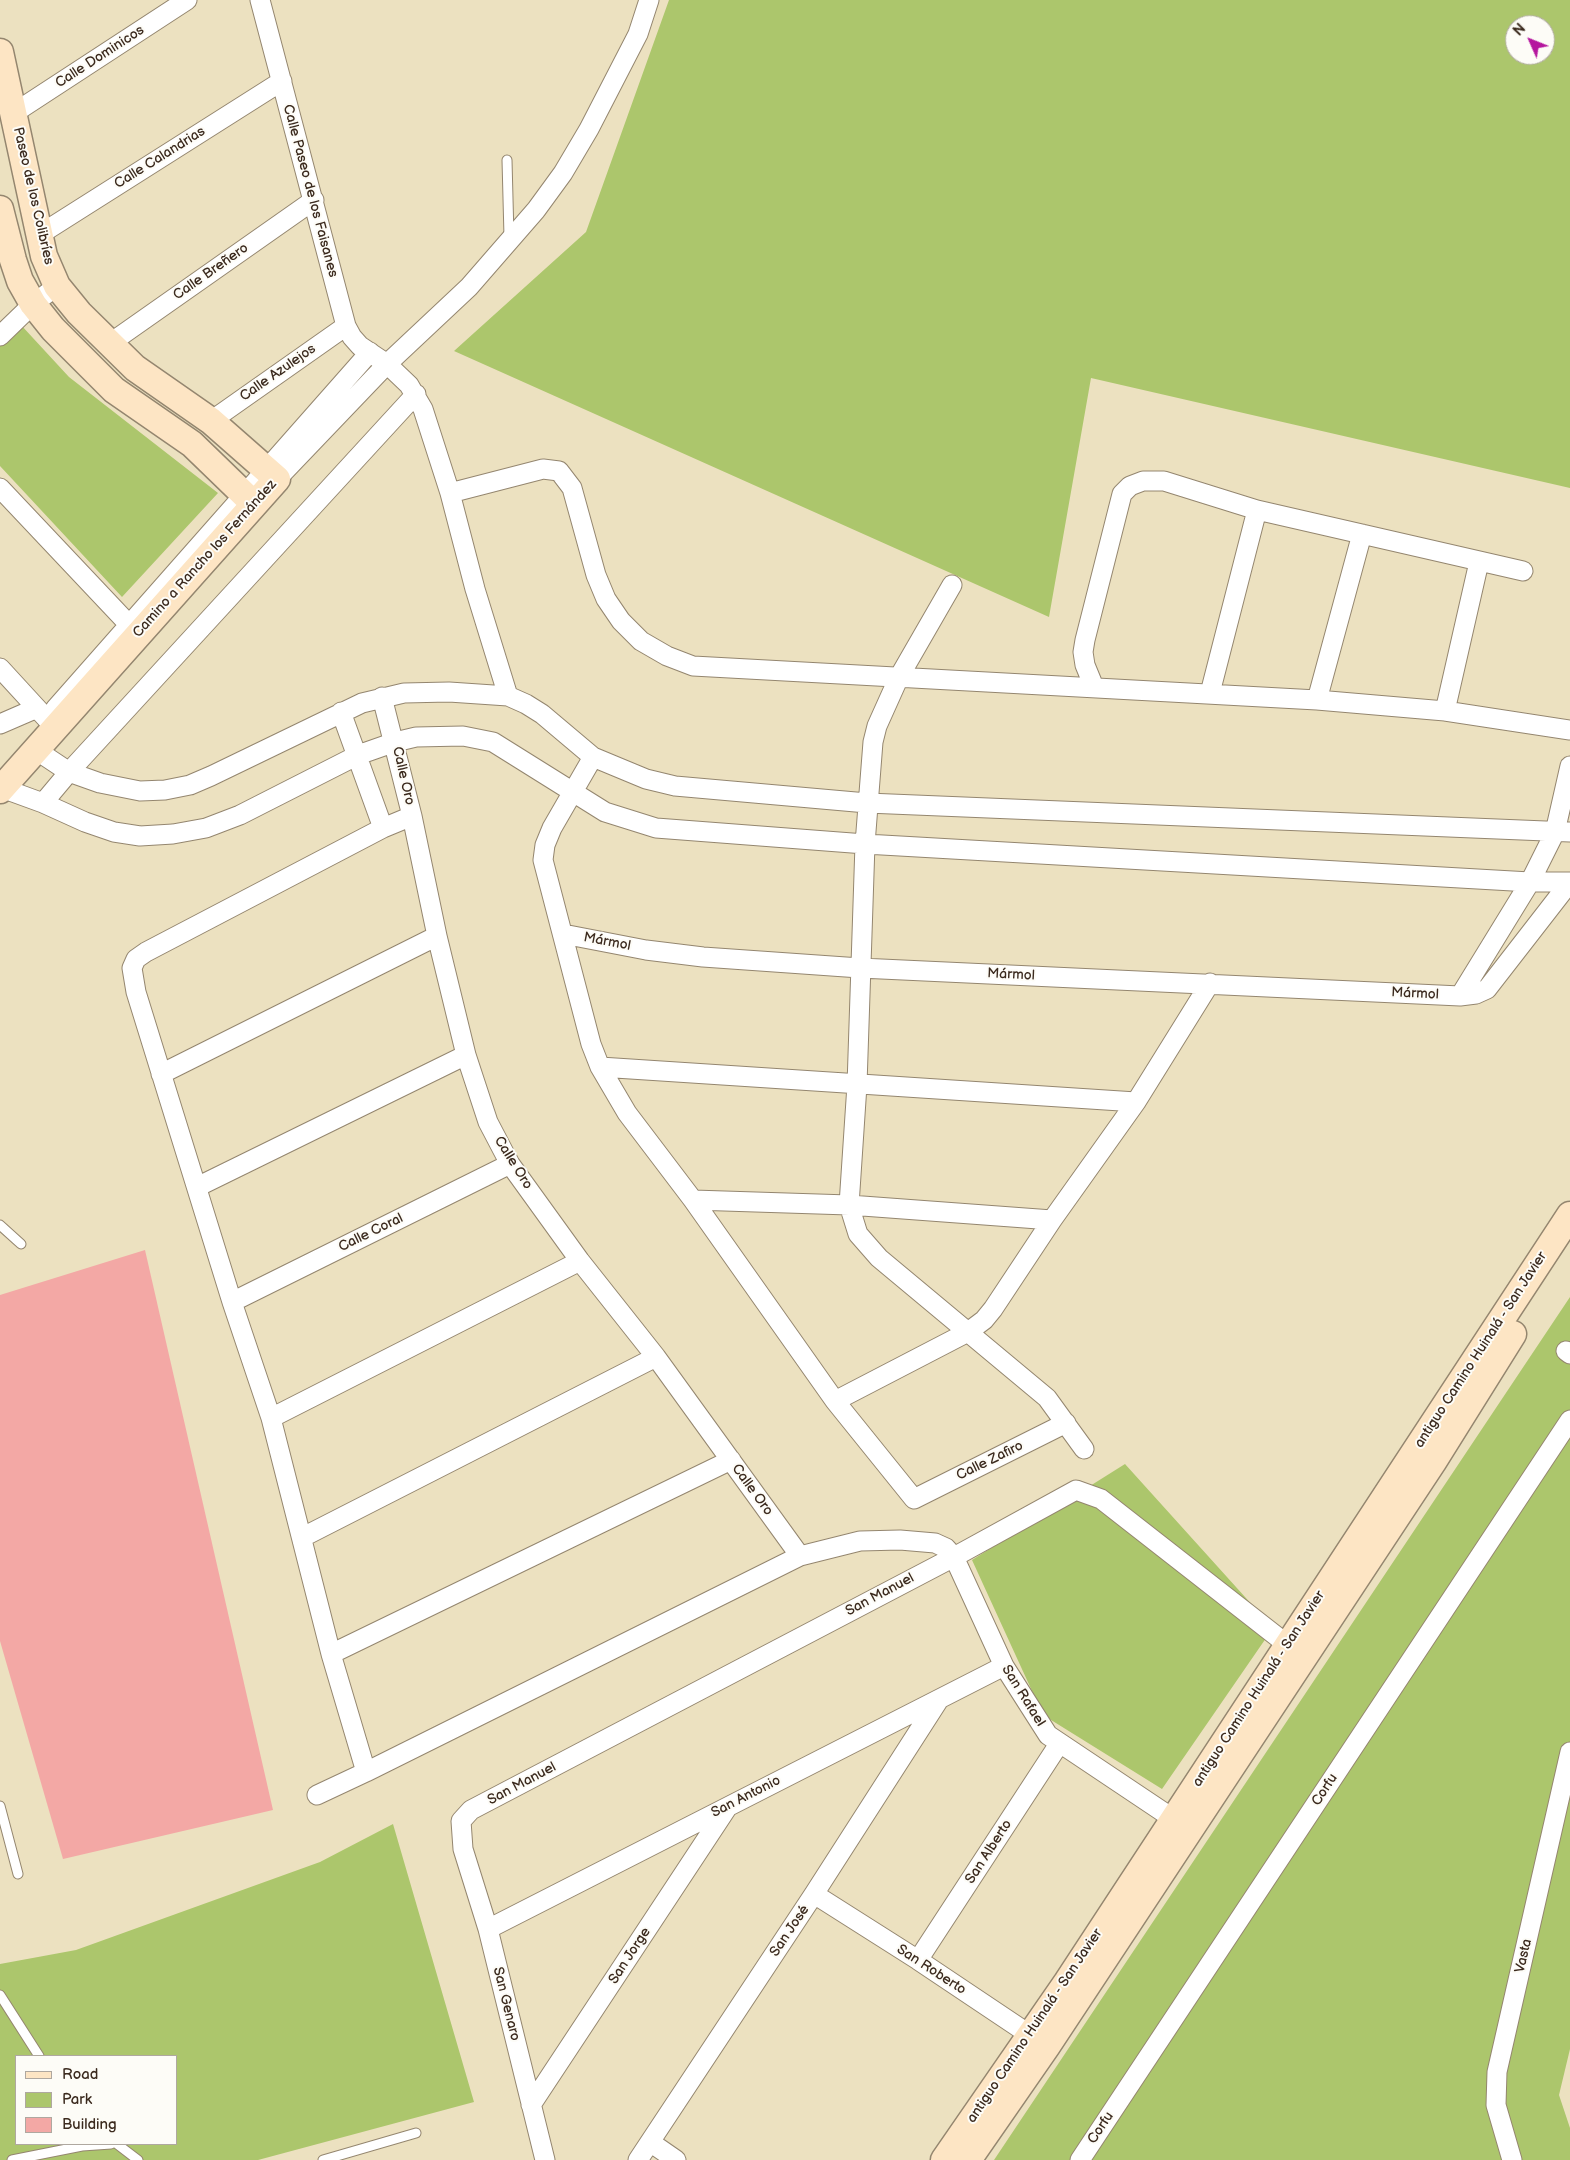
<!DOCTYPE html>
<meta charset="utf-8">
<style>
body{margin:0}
#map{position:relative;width:1570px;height:2160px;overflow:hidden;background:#ece1c0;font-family:"Balsamiq Sans",sans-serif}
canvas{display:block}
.legend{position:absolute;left:15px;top:2055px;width:162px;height:90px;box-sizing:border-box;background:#fdfcf7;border:1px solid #afa8a0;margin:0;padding:6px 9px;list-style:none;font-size:15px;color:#3b2a1e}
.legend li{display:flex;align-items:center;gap:10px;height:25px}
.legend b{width:25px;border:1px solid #afa8a0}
.north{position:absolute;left:1505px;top:15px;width:50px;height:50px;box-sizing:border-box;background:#fdfcf7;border:1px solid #afa8a0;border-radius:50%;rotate:314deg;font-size:14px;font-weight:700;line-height:20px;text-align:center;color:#3b2a1e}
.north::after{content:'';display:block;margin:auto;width:18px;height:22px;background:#b5179e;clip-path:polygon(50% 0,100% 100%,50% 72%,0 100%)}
</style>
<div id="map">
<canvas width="1570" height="2160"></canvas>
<ul class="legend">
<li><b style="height:6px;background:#fde5c4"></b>Road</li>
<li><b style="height:14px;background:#acc66c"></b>Park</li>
<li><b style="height:14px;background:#f3a8a5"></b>Building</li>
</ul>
<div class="north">N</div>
</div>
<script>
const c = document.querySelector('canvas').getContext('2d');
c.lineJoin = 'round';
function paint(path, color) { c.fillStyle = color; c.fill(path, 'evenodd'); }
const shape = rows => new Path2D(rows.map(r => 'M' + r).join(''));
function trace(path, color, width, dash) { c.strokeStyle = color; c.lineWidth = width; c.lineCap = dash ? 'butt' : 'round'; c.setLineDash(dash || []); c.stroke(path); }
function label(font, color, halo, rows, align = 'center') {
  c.font = font + ' "Balsamiq Sans",sans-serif'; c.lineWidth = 4; c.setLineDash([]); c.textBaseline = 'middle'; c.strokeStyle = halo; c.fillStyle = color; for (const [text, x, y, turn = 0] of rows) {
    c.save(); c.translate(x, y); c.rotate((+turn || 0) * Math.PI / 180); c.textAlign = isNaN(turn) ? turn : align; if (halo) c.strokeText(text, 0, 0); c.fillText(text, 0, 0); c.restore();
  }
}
paint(shape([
 [669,0,1570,0,1570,488,1091,378,1049,617,454,351,586,232],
 [1515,25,1545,25,1545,55,1515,55],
 [21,325,69,377,218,493,122,597,0,466,0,344],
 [1570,1297,1570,2049,1559,2095,1570,2128,1570,2160,994,2160],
 [1125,1464,1273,1628,1162,1789,1043,1715,972,1560],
 [393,1824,474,2102,258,2160,0,2160,0,1964,76,1950,320,1862],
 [16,2056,176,2056,176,2144,16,2144]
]), '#acc66c');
paint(shape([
 [145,1250,273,1810,63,1859,0,1641,0,1295]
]), '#f3a8a5');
const lane = shape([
 [507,160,509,237],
 [0,1225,21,1244],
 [0,1806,18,1874],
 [0,1995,39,2056],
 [117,2144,138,2160],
 [12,2160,82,2146,111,2144],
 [323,2160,416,2133]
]);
const street = shape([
 [260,0,346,326,352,337,360,346,387,364,409,385,423,409,450,493,475,589,508,696],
 [14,113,187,0],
 [39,235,282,81],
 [0,336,33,304,57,286],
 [109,344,314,200],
 [211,421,346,326],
 [277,479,387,364,469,287,536,210,563,173,589,129,638,34,649,0],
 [0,488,136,632],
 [450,493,543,469,559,471,572,488,596,575,606,599,621,621,641,641,667,656,693,666,1317,700,1445,711,1570,730],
 [952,585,899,677,877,726,873,742,865,844,857,1085,849,1205,858,1234,879,1258,1047,1398,1084,1449],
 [0,668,56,729],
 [1094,687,1085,665,1083,652,1085,640,1122,494,1130,486,1143,481,1164,481,1257,510,1523,571],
 [1210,693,1257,510],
 [382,697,412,816,437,936,466,1055,488,1122,510,1164,580,1261,656,1357,800,1556],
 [1317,700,1362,534],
 [55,709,370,352],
 [1445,711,1479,562],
 [341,712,383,828],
 [0,724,37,708],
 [36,750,69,772,100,783,140,791,165,790,190,785,211,776,362,703,404,693,449,692,508,696,526,704,542,714,593,757,646,779,675,786,867,803,1570,832],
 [593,757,552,828,545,845,543,860,591,1044,600,1067,627,1113,693,1200,835,1401,914,1499,1066,1423],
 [2,788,43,803,85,822,114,832,140,836,173,834,206,828,240,815,358,755,395,742,416,737,463,736,493,742,605,812,656,828,865,844,1530,882,1570,882],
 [43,803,69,772,416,394],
 [563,934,646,950,703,957,860,968,1460,996,1476,994,1487,989,1570,882],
 [1460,996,1530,882,1555,832,1570,766],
 [600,1067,1136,1102],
 [161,1074,437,936],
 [197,1187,466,1055],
 [693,1200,849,1205,1052,1220],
 [232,1302,510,1164],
 [1566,1351,1570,1354],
 [835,1401,968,1332,984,1320,993,1309,1052,1220,1136,1102,1210,983],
 [271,1418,580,1261],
 [303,1537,656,1357],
 [331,1654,731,1460],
 [366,1772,331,1654,271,1418,232,1302,136,992,132,968,136,959,146,952,383,828,412,816],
 [317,1795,366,1772,800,1556,860,1541,900,1540,935,1543,946,1548,954,1557,1004,1666,1048,1735,1184,1826],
 [814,1894,918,1960,1039,2041],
 [488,1929,1004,1666],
 [918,1960,1059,1744],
 [531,2105,727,1808],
 [650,2142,676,2160],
 [545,2160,488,1929,463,1849,461,1821,471,1810,954,1557,1076,1490,1101,1499,1298,1653],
 [638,2160,814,1894,938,1701],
 [1080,2160,1570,1420],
 [1512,2160,1496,2105,1497,2072,1570,1752]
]);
const secondary = shape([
 [0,52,44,256,57,286,79,313,135,368,211,421,277,479,0,790],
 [0,209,13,260,20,281,33,304,53,329,114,390,192,444,254,504],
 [944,2160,1067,1982,1570,1215],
 [968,2160,1047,2046,1433,1462,1513,1334]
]);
trace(lane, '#94866f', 11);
trace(street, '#94866f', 21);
trace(secondary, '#94866f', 29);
trace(lane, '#fff', 9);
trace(street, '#fff', 19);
trace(secondary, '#fde5c4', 26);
label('14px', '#3b2a1e', '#fdfcf7', [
 ["Calle Dominicos",100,57,-33],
 ["Calle Calandrias",160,158,-32],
 ["Calle Paseo de los Faisanes",310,191,75],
 ["Paseo de los Colibríes",33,196,77],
 ["Calle Breñero",211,272,-35],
 ["Calle Azulejos",278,373,-35],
 ["Camino a Rancho los Fernández",205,559,-48],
 ["Calle Oro",403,776,77],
 ["Mármol",607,942,11],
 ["Mármol",1011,975,3],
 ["Mármol",1415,994,3],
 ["Calle Oro",513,1163,58],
 ["Calle Coral",371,1233,-26],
 ["antiguo Camino Huinalá - San Javier",1481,1350,-57],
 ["Calle Zafiro",990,1461,-26],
 ["Calle Oro",752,1490,54],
 ["San Manuel",880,1595,-28],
 ["antiguo Camino Huinalá - San Javier",1259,1689,-57],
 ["San Rafael",1023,1696,58],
 ["San Manuel",522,1784,-28],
 ["Corfu",1325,1790,-57],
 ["San Antonio",746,1797,-27],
 ["San Alberto",989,1852,-57],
 ["San José",790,1931,-56],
 ["San Jorge",630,1956,-57],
 ["Vasta",1524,1956,-77],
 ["San Roberto",931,1970,33],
 ["San Genaro",506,2004,76],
 ["antiguo Camino Huinalá - San Javier",1035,2026,-56],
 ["Corfu",1101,2128,-56]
]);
</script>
